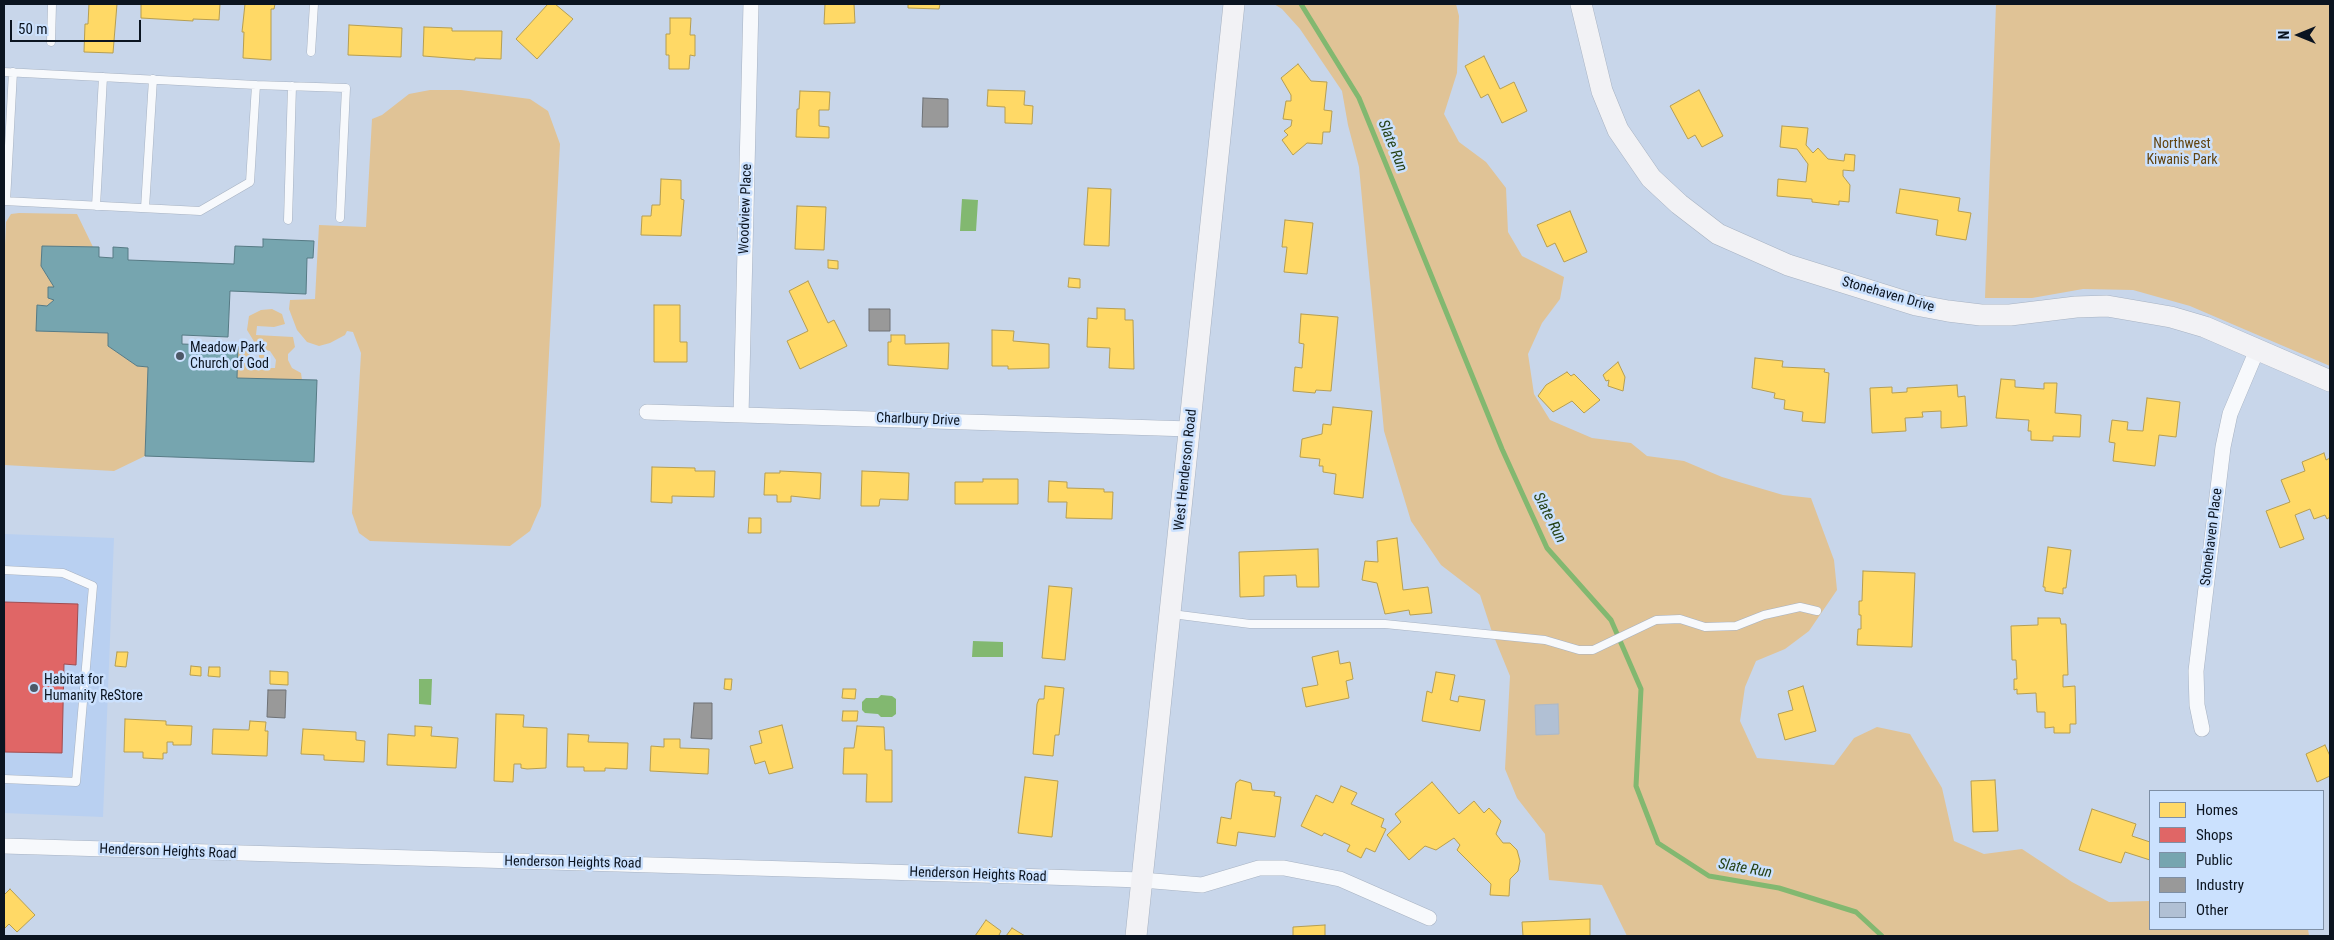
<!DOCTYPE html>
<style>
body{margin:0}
#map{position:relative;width:2334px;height:940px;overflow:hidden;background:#c8d6ea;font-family:"Roboto Condensed",sans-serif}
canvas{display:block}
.frame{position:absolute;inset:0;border:5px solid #0b1420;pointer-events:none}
.legend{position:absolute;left:2149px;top:790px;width:175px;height:140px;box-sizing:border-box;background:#cbe1fe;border:1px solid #7e8fa5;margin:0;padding:6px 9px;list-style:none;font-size:15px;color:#0b1420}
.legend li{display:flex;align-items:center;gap:10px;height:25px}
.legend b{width:25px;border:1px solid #7e8fa5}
.north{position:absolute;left:2274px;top:10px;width:50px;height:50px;-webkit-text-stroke:4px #cbe1fe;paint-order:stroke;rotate:270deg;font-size:14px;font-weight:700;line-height:20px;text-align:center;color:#0b1420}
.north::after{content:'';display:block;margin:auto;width:18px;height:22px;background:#0b1420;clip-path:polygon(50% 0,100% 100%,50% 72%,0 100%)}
.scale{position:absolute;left:10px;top:20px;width:131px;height:22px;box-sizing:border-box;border:2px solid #0b1420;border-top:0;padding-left:6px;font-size:15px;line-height:18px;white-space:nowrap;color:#0b1420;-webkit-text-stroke:4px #cbe1fe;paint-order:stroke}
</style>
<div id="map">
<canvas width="2334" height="940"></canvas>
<div class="frame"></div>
<ul class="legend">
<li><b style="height:14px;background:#ffd966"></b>Homes</li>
<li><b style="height:14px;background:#e06666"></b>Shops</li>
<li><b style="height:14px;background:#76a5af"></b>Public</li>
<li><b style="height:14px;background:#999"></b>Industry</li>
<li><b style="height:14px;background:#b1c0d4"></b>Other</li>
</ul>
<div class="north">N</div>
<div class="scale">50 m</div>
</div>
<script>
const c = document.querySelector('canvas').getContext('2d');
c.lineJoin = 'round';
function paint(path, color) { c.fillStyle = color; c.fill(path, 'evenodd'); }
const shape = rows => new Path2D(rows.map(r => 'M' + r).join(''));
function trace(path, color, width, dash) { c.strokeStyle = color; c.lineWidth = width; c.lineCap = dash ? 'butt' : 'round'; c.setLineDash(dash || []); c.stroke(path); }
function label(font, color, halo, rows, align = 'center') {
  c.font = font + ' "Roboto Condensed",sans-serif'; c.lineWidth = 5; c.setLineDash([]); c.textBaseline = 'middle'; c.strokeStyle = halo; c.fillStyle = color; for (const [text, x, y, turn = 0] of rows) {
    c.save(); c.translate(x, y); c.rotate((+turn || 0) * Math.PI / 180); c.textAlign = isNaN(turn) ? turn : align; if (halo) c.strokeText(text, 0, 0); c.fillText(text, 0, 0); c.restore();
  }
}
paint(shape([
 [4,534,114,538,103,817,4,813]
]), '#b9d0f1');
paint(shape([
 [1274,4,1456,4,1459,16,1457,73,1444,114,1459,142,1486,162,1506,188,1508,232,1522,256,1564,277,1560,299,1542,323,1528,354,1534,394,1550,420,1592,438,1631,443,1647,456,1684,461,1722,477,1783,495,1811,498,1834,560,1837,590,1809,631,1785,649,1756,661,1745,687,1740,721,1757,758,1834,765,1854,738,1877,727,1910,734,1942,788,1954,841,1984,854,2022,849,2072,882,2109,902,2150,901,2150,929,2308,929,2309,936,1627,936,1602,885,1549,880,1545,834,1517,798,1505,769,1510,676,1492,632,1480,595,1441,565,1411,521,1384,431,1359,167,1348,125,1342,91,1300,29,1282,9],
 [1996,4,2330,4,2330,366,2190,306,2133,290,2083,289,2032,298,1985,298],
 [430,90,461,90,530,99,548,111,560,144,541,506,530,531,510,546,370,541,359,533,352,513,361,353,353,332,347,331,345,335,330,343,319,346,307,342,297,330,289,309,290,300,315,299,319,225,366,227,372,119,382,115,409,94],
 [19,213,77,214,93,247,42,246,41,266,54,287,48,287,48,298,54,300,47,306,37,305,37,331,108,333,108,346,137,366,148,367,145,456,114,471,4,465,4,268,6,222,11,214],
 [272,309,282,314,285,324,274,327,257,326,256,335,293,337,295,347,288,354,288,360,292,368,301,373,302,380,237,378,238,346,246,346,245,351,250,351,250,359,259,360,259,355,264,355,267,368,275,368,276,360,270,351,258,348,247,330,249,316,261,310]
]), '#e0c396');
paint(shape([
 [962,199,978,200,976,231,960,231],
 [973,641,1003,642,1003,657,972,657],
 [419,679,432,679,431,705,419,704],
 [881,695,892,696,896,699,896,714,892,717,881,717,878,714,865,713,862,710,862,702,866,698,878,698]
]), '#82b870');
const homes = shape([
 [89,4,117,4,113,53,84,52,85,24,88,24,89,4],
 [141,4,220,4,219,20,193,19,193,21,141,18,141,4],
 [245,4,275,4,274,9,271,9,271,60,243,58,244,32,242,32,245,4],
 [548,4,555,4,573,19,537,59,516,39,548,4],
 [825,4,854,4,855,23,824,24,825,4],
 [908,4,940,4,939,9,908,8,908,4],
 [670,18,691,18,690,35,695,35,695,56,690,55,689,69,669,69,669,55,666,55,666,34,670,34,670,18],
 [349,25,402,28,401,57,348,55,349,25],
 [424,27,452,28,452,31,502,31,501,59,475,58,475,60,423,56,424,27],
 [1484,56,1500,89,1514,82,1527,111,1502,123,1488,94,1481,98,1465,66,1484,56],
 [1298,64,1311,81,1327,82,1324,110,1332,111,1330,132,1323,132,1322,144,1307,143,1293,155,1282,140,1288,135,1284,131,1291,126,1292,120,1283,119,1286,101,1291,101,1291,95,1281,78,1298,64],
 [988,90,1025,91,1024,105,1033,106,1032,124,1005,123,1005,107,987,106,988,90],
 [1699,90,1723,136,1702,147,1695,135,1688,139,1670,106,1699,90],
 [800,91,830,92,829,110,819,110,819,126,829,127,829,138,796,137,797,109,799,109,800,91],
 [1782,126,1808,128,1806,145,1813,153,1818,148,1828,159,1844,161,1845,154,1855,155,1854,171,1843,170,1843,176,1850,185,1849,202,1839,201,1839,205,1812,202,1812,199,1777,196,1778,179,1806,182,1808,164,1797,149,1780,147,1782,126],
 [661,179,681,180,681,199,684,200,681,236,641,235,642,216,651,216,652,205,660,205,661,179],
 [1088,188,1111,189,1109,246,1084,245,1088,188],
 [1900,189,1960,198,1958,211,1971,213,1966,240,1936,235,1938,220,1896,213,1900,189],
 [797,206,826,207,824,250,795,249,797,206],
 [1570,211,1587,252,1564,262,1555,243,1547,247,1537,225,1570,211],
 [1285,220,1313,223,1307,274,1284,272,1287,247,1282,247,1285,220],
 [828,260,838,261,838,269,828,268,828,260],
 [1069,278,1080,279,1080,288,1068,287,1069,278],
 [808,281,828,323,834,320,847,346,800,369,787,341,808,331,789,291,808,281],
 [654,305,680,305,680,342,687,342,687,362,654,362,654,305],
 [1097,308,1125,309,1125,320,1133,320,1134,369,1109,368,1110,348,1087,347,1088,318,1097,319,1097,308],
 [1301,314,1338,317,1331,391,1316,390,1315,393,1293,391,1295,367,1302,368,1304,344,1299,343,1301,314],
 [992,330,1014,331,1013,341,1049,344,1049,368,1008,369,1008,366,992,366,992,330],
 [891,335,905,335,905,344,949,343,948,369,888,365,888,342,891,342,891,335],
 [1755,358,1783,361,1782,367,1825,369,1824,372,1829,373,1825,423,1802,421,1803,412,1784,409,1785,400,1774,398,1775,393,1752,388,1755,358],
 [1618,362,1625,377,1623,391,1608,386,1609,380,1606,381,1603,375,1618,362],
 [1567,372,1571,376,1574,374,1600,400,1584,413,1572,401,1553,412,1538,396,1546,385,1567,372],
 [2001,379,2015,380,2015,387,2044,389,2044,383,2057,383,2055,413,2081,415,2080,437,2053,436,2053,441,2031,440,2031,431,2028,431,2029,420,1996,418,2001,379],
 [1957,385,1958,397,1965,396,1967,426,1941,428,1941,411,1922,412,1923,417,1905,418,1906,431,1872,433,1870,388,1892,387,1892,393,1907,392,1907,388,1957,385],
 [2147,398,2180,402,2176,437,2159,435,2155,466,2113,461,2115,443,2109,442,2112,420,2128,422,2127,430,2143,431,2147,398],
 [1333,407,1372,411,1363,498,1334,494,1336,474,1323,472,1323,466,1319,466,1320,459,1300,457,1302,439,1322,434,1323,424,1331,425,1333,407],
 [2324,453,2326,460,2330,458,2330,517,2327,519,2325,515,2314,519,2310,509,2295,515,2304,539,2280,548,2266,511,2290,502,2281,480,2305,471,2302,462,2324,453],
 [652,467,695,468,695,471,715,471,714,497,672,496,672,503,651,502,652,467],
 [780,471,821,473,820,499,791,496,791,502,777,502,777,495,764,495,765,473,780,473,780,471],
 [862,471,909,473,908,500,880,499,879,506,861,506,862,471],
 [983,479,1018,479,1018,504,955,504,955,482,983,482,983,479],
 [1049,481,1067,482,1067,488,1104,489,1104,492,1113,492,1112,519,1066,518,1067,502,1048,502,1049,481],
 [749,518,761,518,761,533,748,533,749,518],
 [1397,538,1403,590,1428,587,1432,613,1410,615,1409,610,1385,614,1377,583,1362,580,1365,561,1378,562,1377,541,1397,538],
 [2048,547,2071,550,2066,588,2063,588,2063,594,2045,591,2045,587,2043,587,2048,547],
 [1318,549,1319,587,1297,587,1296,575,1264,576,1264,596,1240,597,1239,552,1318,549],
 [1863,571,1915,573,1912,647,1857,645,1858,629,1861,629,1861,615,1859,615,1859,601,1862,601,1863,571],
 [1049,586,1072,588,1065,660,1042,658,1049,586],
 [2038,618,2060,618,2061,624,2066,624,2068,675,2063,675,2063,687,2075,686,2076,724,2070,724,2070,733,2054,733,2054,727,2045,728,2045,712,2037,712,2036,693,2017,694,2017,689,2014,690,2014,679,2017,679,2016,660,2012,660,2011,626,2038,625,2038,618],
 [1338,651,1340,664,1350,662,1353,679,1346,681,1349,698,1306,707,1302,688,1318,685,1312,657,1338,651],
 [117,652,128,652,126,667,115,666,117,652],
 [191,666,201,667,201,676,190,675,191,666],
 [209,667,220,667,220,677,208,676,209,667],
 [270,671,288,672,288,685,270,684,270,671],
 [1436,672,1455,675,1450,700,1458,702,1459,696,1485,700,1480,731,1422,721,1427,691,1432,693,1436,672],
 [725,679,732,679,731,690,724,689,725,679],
 [1045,686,1064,688,1059,735,1055,735,1053,756,1033,754,1037,704,1039,699,1044,699,1045,686],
 [1803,686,1816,731,1785,740,1778,714,1793,710,1788,691,1803,686],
 [843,689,856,689,855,699,842,698,843,689],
 [843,711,858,711,857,721,842,721,843,711],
 [496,714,524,715,523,727,547,728,546,768,527,769,521,768,521,764,514,764,513,782,494,781,496,714],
 [125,719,166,721,166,725,192,726,191,745,173,745,173,742,167,742,167,753,163,753,163,759,143,758,143,752,124,752,125,719],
 [250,721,266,722,265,731,268,731,267,756,212,754,213,729,249,730,250,721],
 [782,725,793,768,769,774,765,761,755,764,750,746,762,743,759,731,782,725],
 [415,726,432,727,431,736,458,738,456,768,387,765,388,734,415,736,415,726],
 [857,726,884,727,885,750,892,750,892,802,866,802,867,774,843,774,844,748,854,748,857,726],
 [303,729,356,732,356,740,365,741,364,762,324,760,324,755,301,754,303,729],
 [568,734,589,735,588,742,628,743,627,769,605,768,605,771,584,771,584,767,567,767,568,734],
 [664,739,680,739,680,748,709,749,708,774,650,771,651,746,664,747,664,739],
 [2325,745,2330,756,2330,776,2317,782,2306,754,2325,745],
 [1025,777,1058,781,1052,837,1018,833,1025,777],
 [1240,780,1251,783,1252,790,1275,792,1274,796,1281,797,1275,837,1238,832,1236,846,1217,843,1221,817,1231,819,1236,783,1240,780],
 [1995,780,1998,831,1973,832,1971,781,1995,780],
 [1432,782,1459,814,1474,801,1484,813,1489,808,1501,821,1496,834,1503,843,1510,843,1517,850,1520,861,1518,871,1510,879,1509,896,1490,895,1491,884,1457,850,1460,845,1454,838,1436,850,1425,846,1409,860,1387,835,1401,822,1395,814,1432,782],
 [1341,786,1357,793,1351,804,1384,819,1381,827,1386,829,1375,852,1366,848,1361,858,1347,851,1350,845,1324,833,1322,836,1301,826,1316,795,1333,803,1341,786],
 [2092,809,2136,824,2132,836,2150,842,2150,860,2125,852,2121,863,2079,850,2092,809],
 [10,889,35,915,17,932,9,924,4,929,4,895,10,889],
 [1590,919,1590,936,1523,936,1522,922,1590,919],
 [986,920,1001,931,999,935,1002,936,975,936,986,920],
 [1325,925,1325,936,1293,936,1293,927,1325,925],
 [1012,928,1025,936,1006,936,1012,928]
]);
paint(homes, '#ffd966');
trace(homes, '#b69e51', 1);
const shops = shape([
 [4,602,78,604,76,665,64,664,62,753,5,752,4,602]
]);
paint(shops, '#e06666');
trace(shops, '#a04d51', 1);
const public = shape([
 [263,239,314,241,313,258,307,258,306,294,230,291,228,337,182,335,182,344,238,346,237,378,317,380,314,462,145,456,148,367,137,366,108,346,108,333,36,331,37,305,47,306,54,300,48,298,48,287,54,287,41,266,42,246,99,247,99,257,113,258,113,247,128,248,128,260,234,264,235,246,263,247,263,239]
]);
paint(public, '#76a5af');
trace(public, '#567a84', 1);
const industry = shape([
 [923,98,948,99,948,127,922,127,923,98],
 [869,309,890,309,890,331,869,331,869,309],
 [268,690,286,690,285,718,267,717,268,690],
 [694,703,712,703,712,739,691,738,694,703]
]);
paint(industry, '#999');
trace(industry, '#6e7175', 1);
trace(shape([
 [1301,4,1359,98,1502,449,1547,548,1611,620,1641,689,1636,786,1658,843,1709,876,1779,888,1856,912,1882,936]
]), '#82b870', 5);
const building = shape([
 [1558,704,1559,734,1536,735,1535,705,1558,704]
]);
paint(building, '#b1c0d4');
trace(building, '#adb9c8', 1);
const lane = shape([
 [51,42,52,4],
 [311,52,314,4],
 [4,72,256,85,250,182,200,211,4,201],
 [256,85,346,88,340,218],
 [6,201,13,72],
 [96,206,103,77],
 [145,208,153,79],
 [288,220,292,86],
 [4,570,63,573,93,586,76,782,4,779],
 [1172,614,1250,624,1385,624,1545,640,1579,650,1593,650,1656,620,1680,619,1705,627,1736,626,1764,615,1800,607,1817,611]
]);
const street = shape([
 [647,412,1190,429],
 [741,415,751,4],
 [2202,729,2197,705,2196,671,2223,447,2230,414,2257,350],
 [4,846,789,869,1142,880,1202,885,1259,868,1284,868,1340,879,1429,918]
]);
const secondary = shape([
 [1581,4,1602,91,1618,130,1651,178,1679,204,1718,234,1788,265,1916,305,1948,311,1981,315,2010,315,2076,307,2107,306,2171,317,2205,327,2330,381],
 [1136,936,1234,4]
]);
trace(lane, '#a7b2c2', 9);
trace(street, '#a7b2c2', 16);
trace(secondary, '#a7b2c2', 22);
trace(lane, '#f7f9fc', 8);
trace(street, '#f7f9fc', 15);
trace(secondary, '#f2f2f5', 21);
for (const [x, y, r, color] of [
 [180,356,5,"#4d5867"],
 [34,688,5,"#4d5867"]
]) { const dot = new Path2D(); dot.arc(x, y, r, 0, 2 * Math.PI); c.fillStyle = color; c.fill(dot); trace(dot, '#cbe1fe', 2); }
label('14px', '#624410', '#cbe1fe', [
 ["Northwest",2182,144],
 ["Kiwanis Park",2182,160]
]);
label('14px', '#0b1420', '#cbe1fe', [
 ["Woodview Place",746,209,-88],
 ["Stonehaven Drive",1888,295,16],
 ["Charlbury Drive",918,420,2],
 ["West Henderson Road",1186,470,-84],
 ["Stonehaven Place",2212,537,-83],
 ["Henderson Heights Road",168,852,2],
 ["Henderson Heights Road",573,863,1],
 ["Henderson Heights Road",978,875,2]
]);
label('14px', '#0b1420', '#cbe1fe', [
 ["Meadow Park",190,348],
 ["Church of God",190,364],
 ["Habitat for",44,680],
 ["Humanity ReStore",44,696]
], 'left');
label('italic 15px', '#254115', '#cbe1fe', [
 ["Slate Run",1392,146,68],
 ["Slate Run",1549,518,63],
 ["Slate Run",1745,869,10]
]);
</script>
